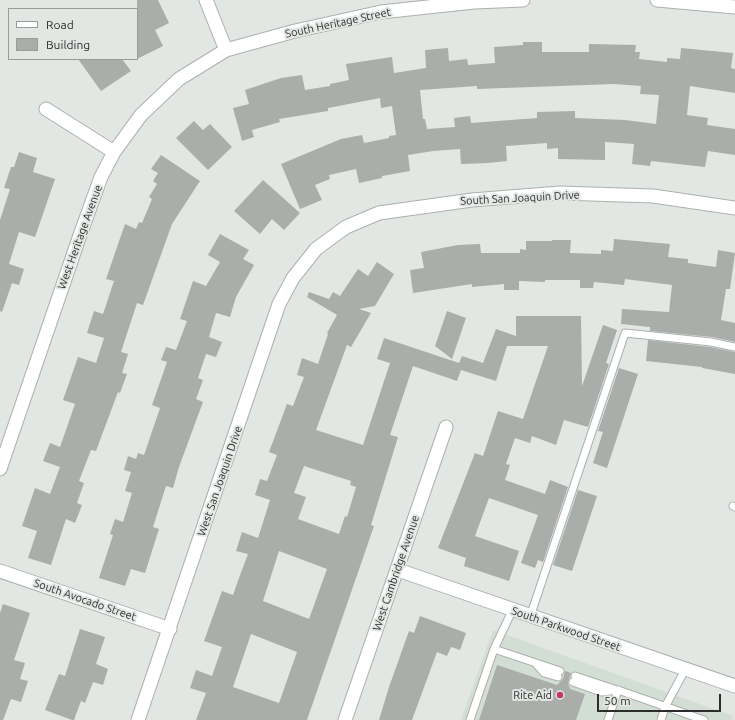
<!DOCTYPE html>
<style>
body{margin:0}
#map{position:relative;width:735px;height:720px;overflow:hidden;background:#e2e7e3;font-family:Ubuntu,sans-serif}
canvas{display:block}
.legend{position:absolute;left:8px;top:8px;width:130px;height:52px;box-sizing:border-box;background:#e2e7e3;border:1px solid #999d9a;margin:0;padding:5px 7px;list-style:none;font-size:12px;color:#2c2e2d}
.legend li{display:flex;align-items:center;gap:8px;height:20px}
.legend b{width:20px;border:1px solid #999d9a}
.scale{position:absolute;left:597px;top:694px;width:124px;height:18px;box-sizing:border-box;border:2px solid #2c2e2d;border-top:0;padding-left:5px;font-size:12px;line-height:14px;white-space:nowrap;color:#2c2e2d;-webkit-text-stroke:3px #e2e7e3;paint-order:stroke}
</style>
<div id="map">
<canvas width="735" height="720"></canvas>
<ul class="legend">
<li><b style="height:5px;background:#fff"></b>Road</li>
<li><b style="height:11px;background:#a9aeaa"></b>Building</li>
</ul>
<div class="scale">50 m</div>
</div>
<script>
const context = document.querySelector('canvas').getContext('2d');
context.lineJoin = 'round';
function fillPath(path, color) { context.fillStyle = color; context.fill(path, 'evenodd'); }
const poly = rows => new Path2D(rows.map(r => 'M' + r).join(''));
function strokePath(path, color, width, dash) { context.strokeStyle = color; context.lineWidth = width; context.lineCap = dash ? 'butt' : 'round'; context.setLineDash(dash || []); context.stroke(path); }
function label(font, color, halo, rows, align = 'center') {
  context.font = font + ' Ubuntu,sans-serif'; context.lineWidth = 4; context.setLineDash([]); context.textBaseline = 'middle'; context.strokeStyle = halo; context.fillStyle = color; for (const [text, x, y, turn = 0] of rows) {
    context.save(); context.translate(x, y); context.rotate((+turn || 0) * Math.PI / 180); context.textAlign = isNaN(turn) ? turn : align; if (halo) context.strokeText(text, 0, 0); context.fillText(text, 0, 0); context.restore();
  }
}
fillPath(poly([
 [493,630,733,716,732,720,461,720]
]), '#d2ddd4');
fillPath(poly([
 [137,0,158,0,169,23,155,30,163,46,137,59],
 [523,42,542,42,542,52,589,52,589,44,636,45,635,52,640,52,639,59,667,62,667,58,680,59,681,48,733,53,731,68,735,69,735,93,690,86,687,115,708,118,707,125,735,129,735,155,708,151,705,167,651,161,650,166,632,164,634,144,605,142,605,160,558,159,558,148,547,149,547,143,506,146,507,161,488,163,461,164,460,149,433,151,408,155,410,171,382,176,382,178,359,183,356,169,329,175,330,179,315,185,322,200,300,209,281,164,341,139,362,135,364,143,389,138,389,136,396,135,392,106,381,108,380,98,328,108,328,111,279,119,280,122,252,130,254,137,242,141,233,108,249,104,245,90,281,78,302,75,305,90,330,86,330,84,349,80,346,64,392,57,394,73,426,68,425,50,448,48,449,61,467,59,468,65,495,63,494,47,523,45],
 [614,84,641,86,640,94,659,95,656,124,625,120,575,118,575,111,537,112,537,118,471,123,470,116,454,118,455,127,427,129,425,119,423,119,420,90,477,86,477,89],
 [78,59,122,59,131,71,101,91],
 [194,121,203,130,210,124,232,147,208,170,176,138],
 [19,152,37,158,33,172,55,179,35,237,19,232,9,264,24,269,19,285,12,283,2,312,0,311,0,220,10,189,4,188,11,167,14,167],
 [161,155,200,181,172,224,143,305,137,303,121,352,128,354,122,373,127,374,120,393,118,392,96,451,91,450,79,481,84,483,77,503,82,505,75,523,66,519,51,565,28,558,37,531,22,526,35,488,50,494,60,467,43,461,50,443,60,447,75,404,63,400,78,357,96,363,104,338,87,333,94,311,103,314,114,281,106,279,125,224,136,229,139,222,142,223,152,199,149,197,157,184,153,181,158,173,151,169],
 [263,180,300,213,284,230,272,219,260,234,234,211],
 [220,234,249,250,243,259,254,265,236,297,230,317,216,313,209,337,222,342,216,357,206,354,198,378,203,380,196,399,203,402,179,467,173,488,166,486,153,527,159,529,145,573,131,569,125,586,99,578,113,535,110,534,115,519,123,522,132,493,125,491,131,472,124,470,128,456,136,459,138,453,144,455,160,408,152,405,167,362,161,360,166,347,176,350,187,321,180,319,193,281,206,286,220,262,208,255],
 [614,239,670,244,668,257,688,259,688,263,716,267,718,250,735,253,730,289,726,289,721,320,735,323,735,342,712,337,650,331,650,327,621,324,622,309,669,312,672,285,625,279,624,285,594,282,593,288,580,288,580,280,545,280,545,282,519,281,519,290,504,290,504,284,472,287,472,284,413,293,410,270,424,268,421,252,458,245,480,244,481,253,520,253,520,249,526,250,526,241,552,241,552,240,571,240,570,253,601,254,601,250,613,251],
 [377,262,394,274,375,306,359,309,371,313,351,347,347,345,316,430,363,445,390,363,377,359,384,338,459,363,462,356,483,363,496,329,516,336,516,316,581,316,582,386,603,325,617,330,606,363,609,364,588,427,564,420,556,445,532,436,530,443,515,438,506,464,510,465,505,480,545,494,550,480,568,487,543,562,538,560,535,568,521,563,538,515,489,498,475,536,519,551,509,581,464,566,466,558,438,548,475,453,483,456,498,411,523,419,548,346,507,346,496,381,461,370,457,381,413,366,390,435,398,437,371,525,374,526,307,720,196,720,206,693,190,688,196,670,212,676,222,647,204,641,222,591,233,595,239,578,248,554,236,551,242,532,258,538,270,500,255,495,260,479,267,481,277,455,269,452,287,404,293,406,304,377,297,375,302,358,318,364,328,334,327,333,337,315,307,297,309,292,329,299,333,292,340,296,358,269,368,276],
 [304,466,351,481,350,485,356,487,347,517,345,516,339,534,298,519,306,497,294,493],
 [279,551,327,569,309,619,263,601],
 [251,634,297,652,279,703,233,687],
 [447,311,466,318,452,359,435,346],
 [648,340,710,347,735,352,735,374,702,368,702,367,646,361],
 [619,368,638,374,607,468,593,463,603,432,598,431],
 [578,490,597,496,572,571,553,565],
 [3,604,30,613,14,660,25,663,20,679,28,681,21,702,11,699,3,720,0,720,0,613],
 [420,616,466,633,460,650,451,647,447,656,437,652,412,720,379,720,389,687,409,631,414,633],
 [80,629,105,637,96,664,108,669,103,685,93,682,85,703,81,701,74,720,72,720,45,710,59,674,65,676],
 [497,665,557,685,563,679,565,671,571,673,568,683,570,689,585,694,576,720,479,720]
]), '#a9aeaa');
const service = poly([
 [733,506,735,507],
 [530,617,625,333,711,342,735,347],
 [494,649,560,671],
 [537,665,544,673,558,677],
 [575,676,614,689],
 [573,682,601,692,618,690],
 [470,720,494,649,512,611],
 [608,720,618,690,704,720],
 [661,720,665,707,685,670]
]);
const minor = poly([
 [206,0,226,50],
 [657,0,735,7],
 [46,109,114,152],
 [0,469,79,238,101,177,114,152,141,115,179,79,226,50,295,31,381,12,474,2,523,0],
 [398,570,735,686],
 [0,571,170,629],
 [138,720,279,304,293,278,316,249,346,227,379,213,472,200,560,193,653,196,735,208],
 [345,720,446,427]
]);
strokePath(service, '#acb1ad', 9);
strokePath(minor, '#acb1ad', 15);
strokePath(service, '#fff', 7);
strokePath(minor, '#fff', 13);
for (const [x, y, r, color] of [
 [560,695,4,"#c3386c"]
]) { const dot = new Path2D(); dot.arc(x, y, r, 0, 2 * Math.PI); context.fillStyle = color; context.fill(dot); strokePath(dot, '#e2e7e3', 1.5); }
label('11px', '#2c2e2d', '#e2e7e3', [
 ["South Heritage Street",338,23,-12],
 ["South San Joaquin Drive",520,198,-3],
 ["West Heritage Avenue",80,237,-70],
 ["West San Joaquin Drive",220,481,-71],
 ["West Cambridge Avenue",396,573,-71],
 ["South Avocado Street",85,600,19],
 ["South Parkwood Street",566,629,19]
]);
label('11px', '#2c2e2d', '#e2e7e3', [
 ["Rite Aid",552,695]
], 'right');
</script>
